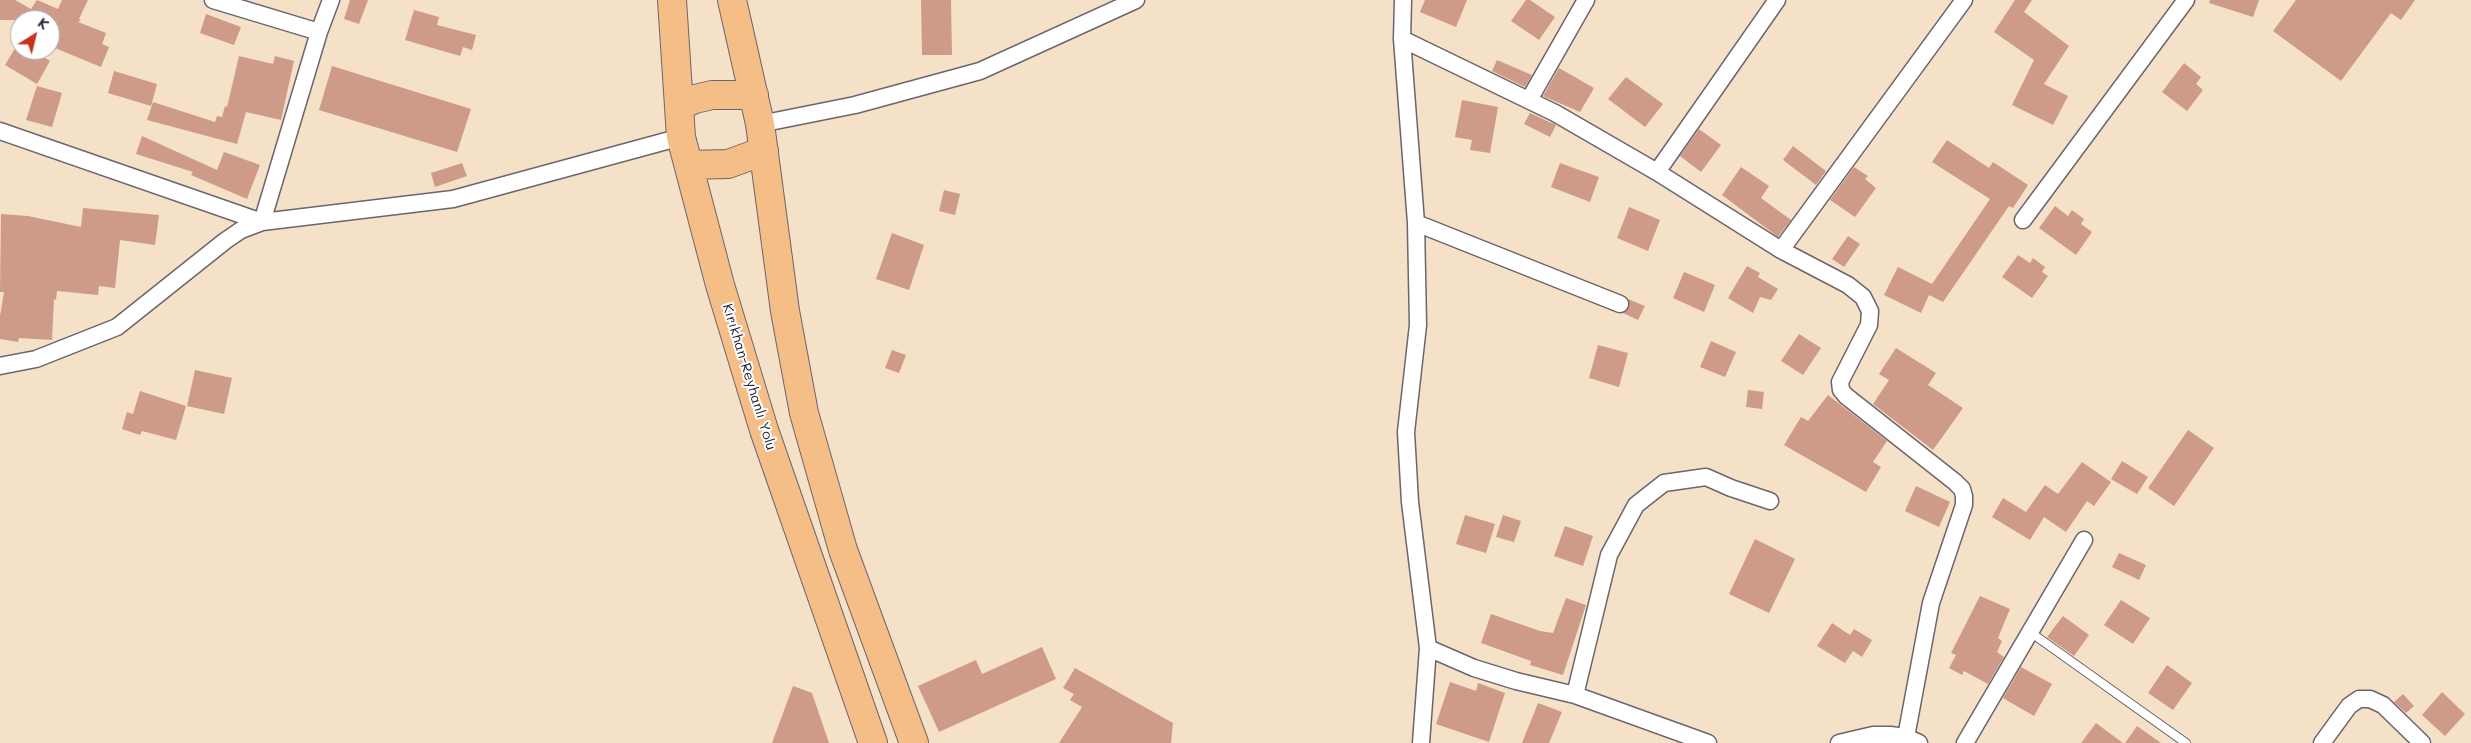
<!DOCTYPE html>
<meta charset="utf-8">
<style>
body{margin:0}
#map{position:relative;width:2471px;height:743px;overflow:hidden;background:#f5e1c8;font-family:Mali,sans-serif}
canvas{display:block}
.north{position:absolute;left:10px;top:10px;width:50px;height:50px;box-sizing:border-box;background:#fff;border:1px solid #a7a7b1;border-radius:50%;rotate:36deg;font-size:14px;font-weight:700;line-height:20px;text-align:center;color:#22223b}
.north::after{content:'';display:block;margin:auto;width:18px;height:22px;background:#c8321e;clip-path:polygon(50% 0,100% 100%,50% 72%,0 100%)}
</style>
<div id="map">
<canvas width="2471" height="743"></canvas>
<div class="north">K</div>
</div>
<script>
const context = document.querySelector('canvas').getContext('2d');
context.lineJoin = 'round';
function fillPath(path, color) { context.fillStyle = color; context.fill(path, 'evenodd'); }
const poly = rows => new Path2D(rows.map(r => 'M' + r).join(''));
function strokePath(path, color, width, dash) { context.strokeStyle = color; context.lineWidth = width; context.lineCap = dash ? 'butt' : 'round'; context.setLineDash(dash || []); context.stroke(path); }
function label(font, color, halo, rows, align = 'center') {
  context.font = font + ' Mali,sans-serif'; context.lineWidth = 4; context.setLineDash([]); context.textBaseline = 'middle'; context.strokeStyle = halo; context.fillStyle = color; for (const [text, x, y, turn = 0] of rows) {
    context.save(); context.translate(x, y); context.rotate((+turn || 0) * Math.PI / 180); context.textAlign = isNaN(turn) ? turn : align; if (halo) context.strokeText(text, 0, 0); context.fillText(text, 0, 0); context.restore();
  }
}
fillPath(poly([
 [0,0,15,0,31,9,37,0,58,9,62,0,88,0,79,19,81,20,78,22,106,33,102,44,109,47,101,67,50,46,50,20,0,20],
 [350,0,368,0,359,24,344,19],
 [921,0,951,0,952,55,922,55],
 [1425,0,1467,0,1456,27,1420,12],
 [1526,0,1530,0,1555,17,1539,40,1511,21],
 [2015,0,2032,0,2024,12,2069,46,2044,84,2068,96,2053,125,2012,105,2034,60,1994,32],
 [2210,0,2259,0,2253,17,2209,3],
 [2296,0,2415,0,2401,20,2391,13,2341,81,2273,31],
 [414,10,439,17,437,25,476,35,472,50,463,47,460,56,405,40],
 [206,14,241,27,234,45,200,33],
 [14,50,32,50,50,61,37,84,5,65],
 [239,56,273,64,275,56,294,61,281,120,246,112,237,144,147,120,153,102,215,122,217,116,222,117,225,106,227,107],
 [1497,60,1532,75,1525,87,1492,71],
 [2184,63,2201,77,2196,84,2203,90,2187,111,2162,92],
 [332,66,471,109,457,152,319,110],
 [1559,68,1594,88,1580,112,1543,96],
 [114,71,157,84,151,106,108,93],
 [1626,77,1663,104,1645,127,1608,99],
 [37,86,62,93,52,127,26,120],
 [1462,100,1498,107,1490,153,1470,150,1472,140,1455,137],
 [1530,113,1556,125,1550,137,1524,124],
 [1699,129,1721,145,1701,172,1680,156],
 [142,136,217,170,224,152,260,165,247,199,191,175,193,172,136,154],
 [1947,140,1989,168,1993,162,2028,185,2013,208,2009,206,1943,302,1929,295,1921,313,1884,295,1898,267,1932,284,1990,199,1932,162],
 [1793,146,1826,171,1816,185,1783,160],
 [462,163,467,176,435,187,431,173],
 [1560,163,1599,177,1590,202,1551,187],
 [1741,167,1769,186,1761,198,1791,220,1778,237,1722,195],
 [1854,167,1868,176,1865,179,1876,188,1855,217,1830,200],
 [944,190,960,194,955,215,939,211],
 [2055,206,2068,216,2072,210,2084,219,2081,224,2092,232,2076,255,2039,228],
 [1629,207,1660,220,1648,251,1617,238],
 [83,208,159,215,155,245,120,240,115,288,99,286,98,295,57,291,56,300,54,299,52,340,19,338,18,342,0,339,0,316,4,292,0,292,1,214,28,216,81,227],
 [892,233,924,245,909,290,876,279],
 [1848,236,1860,244,1844,267,1832,259],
 [2018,255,2030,263,2033,258,2045,267,2042,272,2048,276,2032,298,2002,277],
 [1747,266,1760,273,1758,277,1778,289,1771,300,1760,297,1753,313,1728,298],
 [1684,272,1715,285,1704,312,1673,298],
 [1628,299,1645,306,1638,320,1623,313,1629,307],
 [1799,334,1821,348,1803,375,1781,361],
 [1711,341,1736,352,1725,377,1700,367],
 [1598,345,1628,353,1619,387,1589,378],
 [1896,348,1936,373,1928,385,1963,408,1933,450,1873,404,1889,380,1879,374],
 [892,350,906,355,899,373,885,368],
 [195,370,232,378,224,414,187,406],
 [1748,390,1764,392,1762,409,1746,407],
 [140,391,186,406,176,440,142,431,140,435,122,429,127,412,133,414],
 [1828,395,1887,441,1873,462,1881,467,1866,492,1784,445,1801,417,1808,421],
 [2188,430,2214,448,2174,506,2148,488],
 [2122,461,2148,477,2137,494,2111,479],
 [2082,462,2111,482,2094,506,2087,501,2066,532,2044,517,2030,540,1992,517,2003,498,2026,512,2045,485,2058,494],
 [1916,486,1950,502,1939,527,1905,511],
 [1465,515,1495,524,1486,553,1456,544],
 [1503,515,1521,521,1514,542,1496,537],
 [1565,526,1593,536,1583,566,1554,556],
 [1755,539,1795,559,1769,613,1729,594],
 [2119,553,2146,565,2139,580,2112,567],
 [1980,596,2010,609,1998,638,2002,641,1997,652,2004,657,1988,684,1964,671,1962,675,1949,668,1956,655,1951,653],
 [1566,598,1586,605,1563,675,1530,665,1531,661,1481,643,1491,614,1540,631,1553,633],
 [2121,600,2150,618,2133,644,2104,625],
 [2063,616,2089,635,2074,656,2047,637],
 [1832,623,1850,635,1854,629,1872,640,1862,657,1853,651,1845,663,1817,646],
 [1042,647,1056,679,939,732,918,686,976,660,982,674],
 [2167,665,2192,683,2173,710,2148,693],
 [2021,667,2052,684,2034,716,2003,698],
 [1075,668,1173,723,1171,743,1059,743,1082,707,1070,700,1074,694,1063,688],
 [1450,682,1476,691,1478,683,1505,693,1489,742,1436,724],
 [793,686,812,693,829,743,772,743],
 [2442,692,2465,714,2445,736,2422,715],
 [2403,694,2414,706,2406,713,2394,702],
 [1538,703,1562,712,1549,743,1522,743],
 [2096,723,2123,743,2081,743],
 [2137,726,2161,743,2125,743]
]), '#ce9b88');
const service = poly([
 [2030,632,2186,743]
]);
const minor = poly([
 [213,0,319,32],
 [1403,0,1402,39,1416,223,1418,325,1406,432,1410,502,1428,648,1421,743],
 [1402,39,1555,113,1657,172,1781,250,1848,285,1863,297,1870,311,1869,325,1840,382,1841,390,1846,396,1955,482,1962,489,1964,496,1964,505,1931,603,1906,737],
 [1529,100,1586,0],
 [760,124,855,105,980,71,1136,0],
 [0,131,262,222,319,32,331,0],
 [1657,172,1777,0],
 [2023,220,2186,0],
 [1416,223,1620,304],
 [1781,250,1964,0],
 [0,366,36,359,117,327,225,241,241,230,262,222,453,199,681,137],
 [1428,648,1474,668,1516,681,1575,695,1708,743],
 [1575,695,1609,555,1636,505,1664,483,1706,477,1731,488,1770,501],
 [1839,743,1873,735,1890,735,1906,737,1919,743],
 [1965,743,2084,540],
 [2322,743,2349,706,2359,699,2370,699,2383,705,2422,743]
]);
const trunk = poly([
 [672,0,681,137,720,285,764,430,873,743],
 [732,0,760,124,785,311,804,413,843,550,914,743],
 [679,106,695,99,712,95,754,95],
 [689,165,728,164,764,151]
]);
strokePath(service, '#6c656c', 10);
strokePath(minor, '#6c656c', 19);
strokePath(trunk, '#6c656c', 30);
strokePath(service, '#fff', 8);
strokePath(minor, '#fff', 16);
strokePath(trunk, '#f5be86', 28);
label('14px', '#22223b', '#fff', [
 ["Kırıkhan-Reyhanlı Yolu",749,377,73]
]);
</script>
